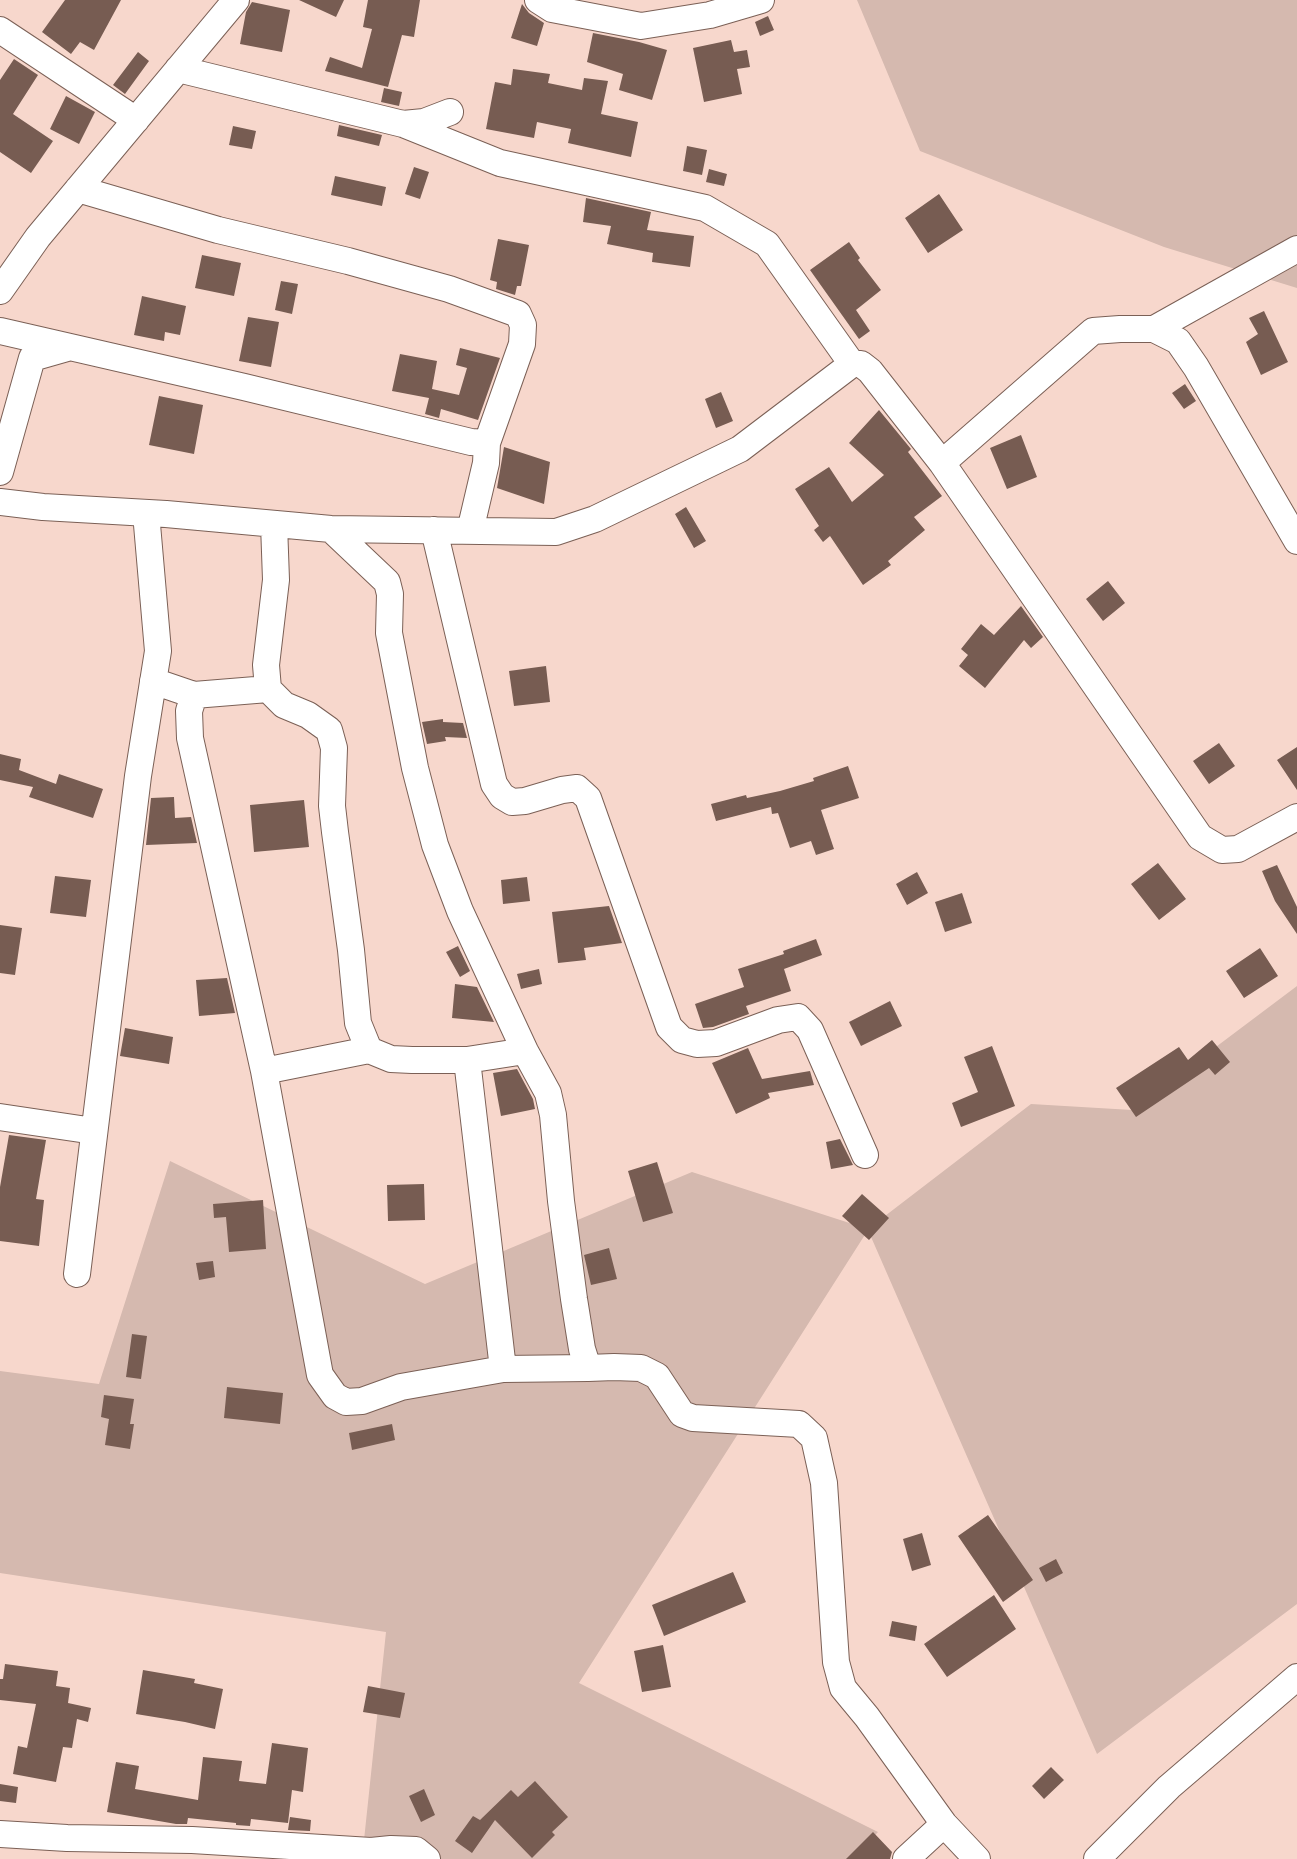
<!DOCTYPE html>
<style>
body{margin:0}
canvas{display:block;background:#f7d7cc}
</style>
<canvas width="1297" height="1859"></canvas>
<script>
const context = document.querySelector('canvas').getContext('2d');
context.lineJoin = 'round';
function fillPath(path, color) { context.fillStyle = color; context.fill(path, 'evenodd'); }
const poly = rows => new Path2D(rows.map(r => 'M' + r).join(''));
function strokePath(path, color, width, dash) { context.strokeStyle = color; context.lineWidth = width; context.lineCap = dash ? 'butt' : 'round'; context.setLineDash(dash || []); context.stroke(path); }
fillPath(poly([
 [857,0,1297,0,1297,288,1164,247,920,151],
 [1297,986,1297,1604,1097,1754,868,1230,579,1683,878,1832,853,1859,362,1859,386,1632,0,1573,0,1371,99,1384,170,1161,425,1284,692,1172,868,1229,1031,1104,1132,1110]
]), '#d5b9af');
fillPath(poly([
 [65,0,121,0,94,50,80,42,71,54,42,32],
 [299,0,344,0,336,17],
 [368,0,420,0,414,37,402,35,388,87,325,71,330,57,362,68,372,29,363,27],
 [252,2,290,10,282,52,240,44,246,12],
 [522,4,529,13,544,23,537,46,511,38],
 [768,16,774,30,760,36,755,22],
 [593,33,639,42,667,50,652,100,619,90,623,74,587,62],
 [731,40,734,52,747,50,750,67,737,69,742,94,704,102,693,48],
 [138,52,149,61,125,94,113,85],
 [14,59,38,75,13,114,53,141,31,173,0,152,0,80],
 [513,69,550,74,548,83,582,90,584,78,608,81,601,114,638,122,631,157,568,143,571,129,537,122,534,138,486,129,495,82,511,85],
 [384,88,402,92,399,106,381,102],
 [66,96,95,112,79,144,50,129],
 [339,125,382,135,379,146,337,136],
 [233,126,256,131,252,149,229,145],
 [687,146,707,150,702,175,683,171],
 [414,167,429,172,420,199,405,194],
 [709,169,727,174,724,186,706,182],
 [335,176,386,187,382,206,331,195],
 [939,194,963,230,928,253,905,218],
 [586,198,651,212,647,230,694,236,690,267,652,262,653,253,607,244,611,226,583,222],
 [498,239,529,245,521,286,517,286,515,295,496,289,497,282,490,280],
 [849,242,860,258,858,260,881,290,856,310,870,331,859,339,810,270],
 [202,255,241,263,234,296,195,288],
 [281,281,298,284,292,314,275,310],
 [142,296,186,306,180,335,165,332,164,341,134,335],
 [1264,311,1288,362,1261,375,1246,342,1258,334,1249,318],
 [248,317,279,322,271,367,239,361],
 [460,348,500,358,478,420,441,409,439,418,425,414,429,398,392,391,400,354,437,361,432,389,459,395,467,368,456,365],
 [1185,384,1196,401,1184,409,1172,393],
 [721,392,733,421,716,428,705,399],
 [159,396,203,405,194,454,149,445],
 [879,410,911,449,908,452,942,496,914,517,925,530,888,561,891,565,863,585,830,536,823,542,814,530,819,526,795,489,829,467,852,502,884,475,849,443],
 [1021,435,1037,477,1007,489,990,448],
 [504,447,550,462,544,504,497,488],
 [686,507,706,541,694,548,675,514],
 [1108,581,1125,603,1103,621,1086,599],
 [1021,606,1043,637,1031,648,1024,640,985,688,959,666,968,655,961,649,981,624,994,635],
 [546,666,550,702,514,706,509,671],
 [443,719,443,722,463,723,467,738,445,737,446,741,427,744,422,722],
 [1219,743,1235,766,1209,784,1193,761],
 [1297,747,1297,790,1277,760],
 [0,754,21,759,19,770,56,784,59,774,103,789,93,818,29,797,33,787,0,780],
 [848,766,859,798,821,810,834,849,816,855,811,841,790,848,778,813,772,814,771,807,716,821,711,804,746,795,747,798,780,791,814,781,813,778],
 [174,797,175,818,191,817,197,843,146,845,151,798],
 [304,800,309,847,254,852,250,805],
 [1158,863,1186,899,1159,920,1131,884],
 [1277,865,1297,907,1297,934,1275,901,1262,871],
 [917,872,928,893,907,905,896,884],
 [55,876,91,880,86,917,50,913],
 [527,877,530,901,503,904,501,880],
 [962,893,972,923,945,932,935,902],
 [609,906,622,943,584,948,586,960,558,963,552,912],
 [0,925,22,928,15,975,0,973],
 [816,939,822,955,784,969,791,991,746,1006,749,1014,713,1027,703,1028,695,1004,744,987,738,969,784,954,783,951],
 [458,946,470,971,460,977,446,952],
 [1260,948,1278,976,1244,998,1226,971],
 [539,969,542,984,521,989,517,974],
 [227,978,235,1013,199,1016,196,980],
 [455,984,477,987,494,1022,452,1018],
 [890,1001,902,1026,861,1046,849,1022],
 [125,1028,173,1037,169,1064,120,1056],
 [1212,1040,1230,1062,1215,1075,1209,1068,1136,1117,1116,1088,1179,1047,1188,1060],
 [992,1046,1015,1106,961,1127,952,1103,978,1092,964,1057],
 [748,1048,762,1079,810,1071,814,1085,768,1093,770,1098,736,1114,712,1063],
 [517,1069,533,1099,535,1109,501,1116,493,1073],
 [9,1135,46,1140,36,1199,44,1200,39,1246,0,1241,0,1187],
 [840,1139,853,1165,831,1169,826,1142],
 [657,1162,673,1213,643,1222,628,1171],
 [424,1184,425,1220,388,1221,387,1185],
 [862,1194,889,1218,869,1240,842,1216],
 [263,1200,266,1249,229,1252,226,1217,214,1218,213,1204],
 [609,1248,617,1279,591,1285,584,1255],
 [213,1261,215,1277,199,1280,196,1263],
 [132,1334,147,1336,141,1379,126,1377],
 [227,1387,283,1393,280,1424,224,1418],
 [104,1395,134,1399,130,1424,134,1424,130,1449,105,1445,109,1419,101,1417],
 [392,1424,395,1440,352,1450,349,1433],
 [988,1515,1033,1580,1003,1602,958,1536],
 [922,1533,931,1565,912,1571,903,1539],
 [1056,1559,1063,1573,1046,1582,1039,1568],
 [733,1572,746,1602,664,1636,652,1605],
 [994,1595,1016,1629,947,1677,924,1644],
 [892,1621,917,1626,915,1641,889,1636],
 [663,1645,671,1687,642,1692,634,1651],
 [5,1664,58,1671,56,1686,70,1688,68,1703,91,1708,88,1722,77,1719,72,1748,63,1747,56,1782,13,1774,18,1746,27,1748,36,1704,0,1700,0,1679,3,1679],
 [143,1670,195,1679,194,1683,223,1689,215,1729,185,1722,136,1714],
 [368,1686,405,1693,400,1718,363,1712],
 [272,1743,308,1748,303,1792,292,1790,288,1823,251,1819,250,1826,236,1825,236,1823,188,1818,187,1824,176,1824,107,1812,116,1762,139,1766,135,1789,198,1800,203,1757,242,1761,239,1781,266,1784],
 [1051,1767,1064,1780,1044,1799,1032,1786],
 [535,1781,568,1817,552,1832,555,1835,532,1858,495,1820,472,1853,455,1841,473,1816,480,1820,511,1790,518,1797],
 [0,1784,18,1787,16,1803,0,1801],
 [424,1789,435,1815,421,1822,409,1796],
 [290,1817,311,1820,310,1831,288,1830],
 [873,1832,892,1852,890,1859,846,1859]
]), '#775c52');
const minor = poly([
 [538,0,552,9,641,26,710,15,761,0],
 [0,30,136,120],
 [178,69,403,124,424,122,450,112],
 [403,124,500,163,705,208,767,244,852,364],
 [78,189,218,230,348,261,449,289,518,314,523,325,522,344,487,443,486,463,470,531],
 [0,291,38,237,236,0],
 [1154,329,1297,249],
 [0,331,244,387,471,442,487,443],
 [942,463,1093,331,1120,329,1154,329,1178,341,1196,367,1297,541],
 [0,472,32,358,67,348],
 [0,502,43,507,166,514,331,529,556,532,595,519,740,449,852,364,861,364,870,371,942,463,1200,837,1222,850,1238,849,1297,817],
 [274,524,276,580,266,665,268,689,284,705,308,715,329,730,334,748,332,806,335,832,351,950,358,1023,369,1050,391,1059,412,1060,467,1060,525,1051],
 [331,529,387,582,390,594,389,633,415,768,435,845,460,911,525,1051,548,1093,553,1115,561,1201,574,1299,582,1349,588,1368,614,1367,641,1368,657,1376,682,1414,693,1418,799,1424,814,1438,824,1483,836,1662,843,1688,867,1717,944,1824,977,1859],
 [434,530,494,784,502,796,512,802,525,801,562,790,577,788,588,798,669,1027,682,1040,697,1044,716,1043,778,1020,798,1017,810,1030,865,1155],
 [153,681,194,695,268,689],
 [194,695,189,711,190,738,264,1071,320,1375,335,1396,346,1402,362,1401,401,1387,503,1369,588,1368],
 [467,1060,503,1369],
 [264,1071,369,1050],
 [0,1117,94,1131],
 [77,1274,138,776,158,651,146,513],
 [0,1834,67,1838,192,1840,371,1851,391,1849,416,1850,427,1859],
 [906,1859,944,1824],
 [1097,1859,1169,1787,1297,1677]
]);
strokePath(minor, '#7b6056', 28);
strokePath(minor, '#fff', 26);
</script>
